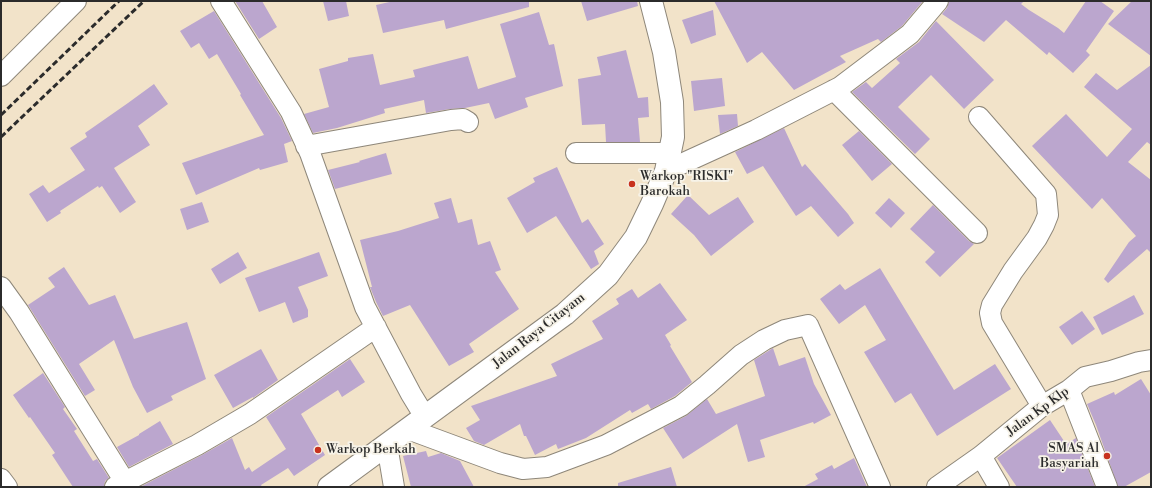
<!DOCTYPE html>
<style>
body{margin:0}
#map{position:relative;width:1152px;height:488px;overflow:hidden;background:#f2e3c9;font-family:"Libre Bodoni",serif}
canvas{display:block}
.frame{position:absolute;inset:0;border:2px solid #2b2b2b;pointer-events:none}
</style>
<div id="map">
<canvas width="1152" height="488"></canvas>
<div class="frame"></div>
</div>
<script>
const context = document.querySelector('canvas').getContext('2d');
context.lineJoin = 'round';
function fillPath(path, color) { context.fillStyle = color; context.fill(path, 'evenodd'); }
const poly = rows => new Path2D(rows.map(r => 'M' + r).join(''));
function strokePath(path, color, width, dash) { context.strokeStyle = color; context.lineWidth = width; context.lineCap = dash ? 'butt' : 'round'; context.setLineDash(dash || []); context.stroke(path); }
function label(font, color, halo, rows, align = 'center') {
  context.font = font + ' "Libre Bodoni",serif'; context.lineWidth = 3.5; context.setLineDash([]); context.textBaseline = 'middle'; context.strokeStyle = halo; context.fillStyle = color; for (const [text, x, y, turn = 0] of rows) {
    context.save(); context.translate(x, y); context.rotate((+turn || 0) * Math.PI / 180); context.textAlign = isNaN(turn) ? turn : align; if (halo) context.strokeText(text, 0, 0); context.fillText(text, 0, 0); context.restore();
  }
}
fillPath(poly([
 [235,1,262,1,277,27,259,39],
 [323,1,346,1,349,16,328,21],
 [394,1,529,1,529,7,446,29,444,20,383,33,376,5],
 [581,1,637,1,638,6,587,21],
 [714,1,923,1,902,26,881,42,878,39,840,56,846,62,794,90,762,52,747,63],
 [949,1,1024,1,1021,4,1029,10,1058,28,1064,33,1086,1,1100,1,1114,11,1086,51,1090,55,1073,73,1049,52,1047,55,1006,20,984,42,942,14,947,8],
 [1132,1,1151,1,1151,56,1108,24],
 [713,10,716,35,691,44,682,20],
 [214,11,281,118,292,141,284,144,288,162,260,170,259,168,196,195,182,163,264,135,240,95,241,94,217,54,209,59,199,43,191,48,180,31],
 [539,12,549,45,554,44,563,86,525,98,528,107,495,119,489,103,465,108,450,109,426,113,424,100,384,109,385,113,337,128,313,133,304,114,329,107,319,69,348,61,348,58,373,54,380,85,415,77,413,70,468,56,478,89,516,77,500,24],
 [936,21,994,80,964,109,931,75,898,107,930,139,915,154,852,92,866,82,872,88,900,63,896,59,919,42],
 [626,50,638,98,648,97,649,117,638,118,640,142,606,142,605,124,582,125,578,79,601,75,597,57],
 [1151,65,1151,145,1147,142,1128,162,1151,180,1151,253,1147,249,1108,283,1104,279,1129,242,1136,236,1102,198,1092,209,1032,146,1066,114,1107,157,1132,129,1084,87,1096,73,1117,90],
 [722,78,725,106,694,111,691,81],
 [154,84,168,104,138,126,150,145,114,168,136,202,120,213,102,186,99,188,98,186,60,211,61,213,47,222,29,194,43,185,49,193,85,170,70,148,87,137,85,133,128,103],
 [737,114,738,126,720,134,718,115],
 [784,128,802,167,805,164,848,214,854,223,838,237,811,206,796,216,763,166,747,174,735,152],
 [859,131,892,164,872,181,842,145],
 [386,153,392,174,335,189,328,170,360,162,359,161],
 [557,167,582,223,588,219,604,244,594,251,599,264,591,269,556,216,527,233,507,198,535,182,533,178],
 [688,195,709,215,738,197,754,222,711,256,694,235,671,214],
 [451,198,458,223,472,219,478,245,490,241,501,270,495,272,519,309,469,344,474,352,449,366,410,305,383,316,376,302,370,287,372,287,360,240,398,231,439,218,434,203],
 [889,198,905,213,891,228,875,213],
 [202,202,209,222,187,230,180,209],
 [933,205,969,241,974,244,940,277,925,262,935,252,910,229],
 [238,252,247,268,220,284,211,269],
 [319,252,328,276,298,287,308,310,308,317,293,323,285,302,259,312,245,278],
 [64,267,89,305,115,295,134,339,187,322,206,379,171,396,173,400,147,413,133,387,114,340,79,364,95,390,85,396,28,305,55,287,48,278],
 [880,268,954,390,995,364,1011,389,937,436,911,393,895,403,864,352,886,340,865,305,839,324,820,299,840,284,845,290],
 [660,283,687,320,665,335,671,345,670,346,692,382,675,396,651,409,648,404,632,413,630,410,586,438,558,449,556,444,535,455,526,436,524,436,520,424,484,445,474,441,466,428,480,420,471,406,557,376,551,364,603,339,592,321,619,304,616,299,632,289,638,298],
 [1134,295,1144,314,1102,335,1093,317],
 [1082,311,1095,329,1072,345,1059,327],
 [773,348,779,366,805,357,814,384,831,415,814,424,813,422,760,440,765,457,748,462,737,424,683,459,663,428,686,416,707,399,716,414,765,396,754,360],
 [261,349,278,380,253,398,253,397,233,408,214,375],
 [350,359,365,382,342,397,338,390,301,414,325,455,294,476,288,468,261,485,262,487,140,487,202,455,232,438,245,470,249,467,252,472,286,449,266,417],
 [43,373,65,407,63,409,77,429,74,431,93,461,97,459,109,478,105,481,104,487,73,487,52,455,55,453,30,417,29,418,13,395],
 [1141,379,1151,395,1151,472,1124,487,1118,487,1096,425,1087,404,1114,392,1115,395],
 [1050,420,1066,444,1076,438,1095,487,1017,487,997,458],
 [160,421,173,444,129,467,117,447,139,435,139,434],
 [426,451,428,457,441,453,460,461,474,487,411,487,403,456],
 [854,458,867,487,803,487,818,479,815,474,832,465,834,469],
 [671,467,677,487,618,487,618,483]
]), '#bba6ce');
const street = poly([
 [221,1,291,112,310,153,365,307,411,394,425,417],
 [1,76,76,1],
 [834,90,977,233],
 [979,117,1046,194,1048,215,1044,225,1037,238,1013,271,992,305,990,313,992,323,1042,406],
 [306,146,451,120,463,119,468,122],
 [576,153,669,153],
 [666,171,756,130,840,87,910,34,938,1],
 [1,287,19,312,125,482],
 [1069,390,1107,487],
 [408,429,500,463,523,469,547,467,606,445,681,406,707,385,741,355,764,340,785,330,808,325,880,487],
 [387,445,394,487],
 [981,456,999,487],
 [1,479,7,487],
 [115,487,197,445,250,414,376,327],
 [937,487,981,456,1042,406,1069,390,1085,377,1111,371,1139,362,1151,360]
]);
const primary = poly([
 [329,487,565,314,608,275,636,237,652,204,666,171,673,137,672,102,664,52,651,1]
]);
strokePath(street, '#8e877a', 22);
strokePath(primary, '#8e877a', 24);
strokePath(street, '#fff', 20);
strokePath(primary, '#fff', 22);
strokePath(poly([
 [1,115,119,1],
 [1,137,144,1]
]), '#2b2b2b', 3, [6, 3]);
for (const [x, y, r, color] of [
 [632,184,4,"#c8321e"],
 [318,450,4,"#c8321e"],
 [1107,456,4,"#c8321e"]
]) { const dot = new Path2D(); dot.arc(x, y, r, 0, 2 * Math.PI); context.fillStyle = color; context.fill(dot); strokePath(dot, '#f7f3e8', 1.5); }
label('13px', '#2b2b2b', '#f7f3e8', [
 ["Warkop \"RISKI\"",640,177],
 ["Barokah",640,192],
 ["SMAS Al",1099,449,"right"],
 ["Basyariah",1099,464,"right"],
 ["Warkop Berkah",326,450]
], 'left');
label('13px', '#2b2b2b', '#f7f3e8', [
 ["Jalan Raya Citayam",539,331,-38],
 ["Jalan Kp Klp",1038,412,-36]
]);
</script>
